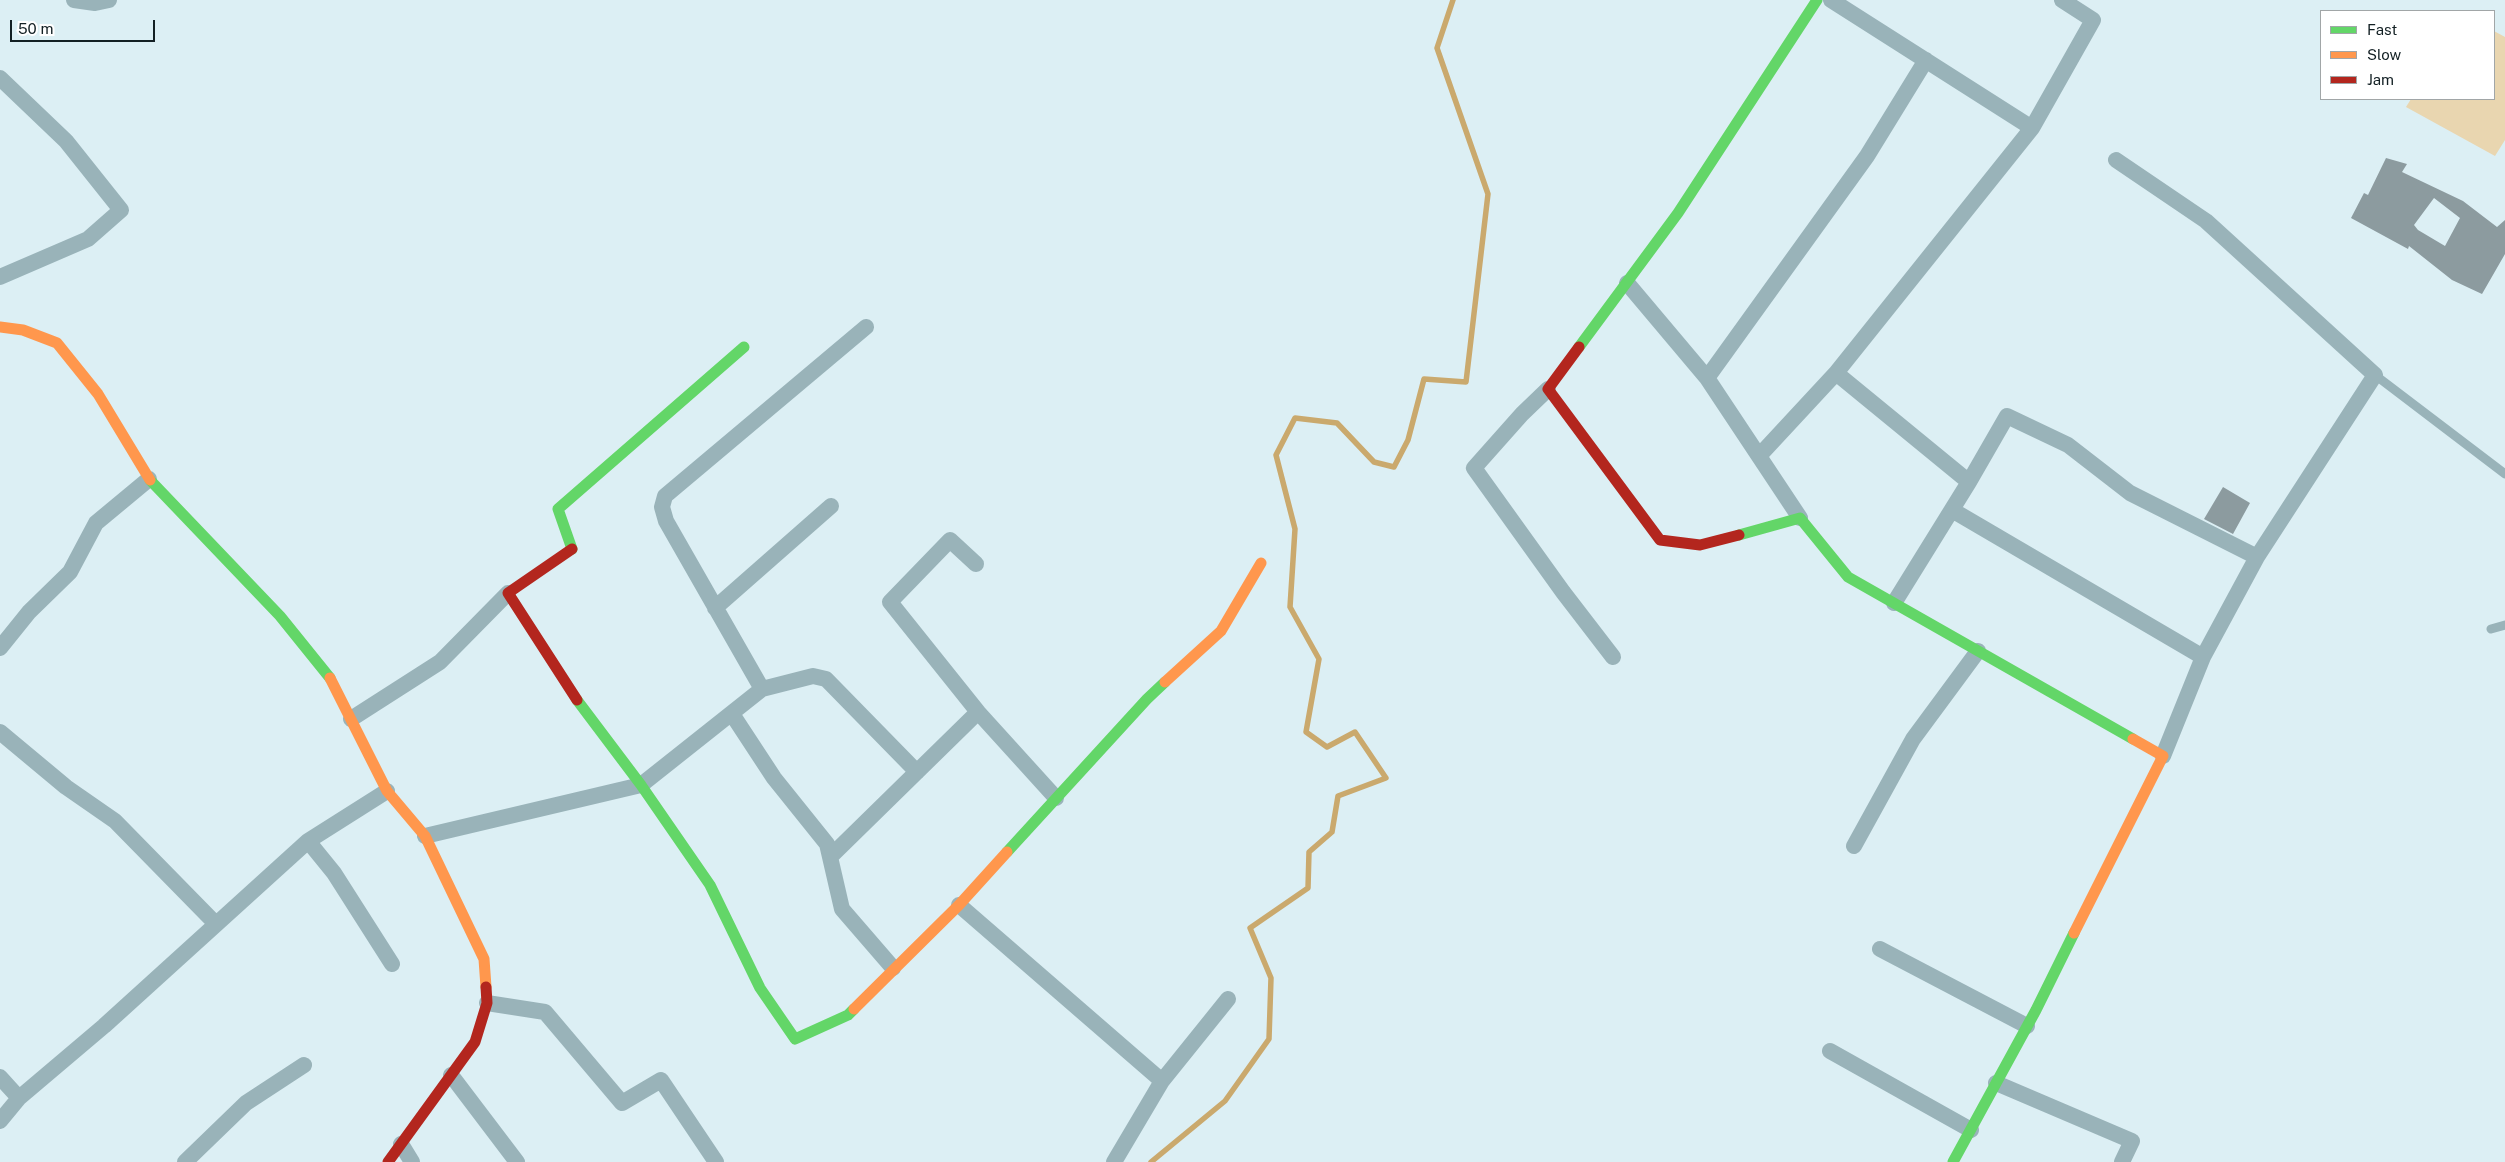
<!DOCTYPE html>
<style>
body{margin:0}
#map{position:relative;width:2505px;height:1162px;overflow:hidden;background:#dceff4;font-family:"Public Sans",sans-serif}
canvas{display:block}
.legend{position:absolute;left:2320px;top:10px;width:175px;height:90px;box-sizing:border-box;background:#fff;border:1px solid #a1a6a7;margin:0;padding:6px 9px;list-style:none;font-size:15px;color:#132024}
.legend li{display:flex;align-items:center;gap:10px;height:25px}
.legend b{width:25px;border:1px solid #a1a6a7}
.scale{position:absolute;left:10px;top:20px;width:145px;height:22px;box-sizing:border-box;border:2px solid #132024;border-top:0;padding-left:6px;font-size:15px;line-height:18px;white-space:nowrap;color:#132024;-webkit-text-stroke:4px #fff;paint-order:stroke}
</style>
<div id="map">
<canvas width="2505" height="1162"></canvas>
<ul class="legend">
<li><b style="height:6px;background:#63d668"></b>Fast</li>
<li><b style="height:6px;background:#ff974d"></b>Slow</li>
<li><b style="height:6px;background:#b3261e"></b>Jam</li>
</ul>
<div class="scale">50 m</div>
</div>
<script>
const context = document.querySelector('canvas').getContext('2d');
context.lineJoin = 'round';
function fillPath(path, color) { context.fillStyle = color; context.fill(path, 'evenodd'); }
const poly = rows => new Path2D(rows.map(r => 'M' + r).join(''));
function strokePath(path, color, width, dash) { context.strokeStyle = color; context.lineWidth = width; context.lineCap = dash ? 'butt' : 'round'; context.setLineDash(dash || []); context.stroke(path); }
fillPath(poly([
 [2494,31,2505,37,2505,140,2495,156,2406,107,2411,99,2494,99]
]), '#e9d6b0');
strokePath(poly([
 [1151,1162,1225,1101,1269,1039,1271,978,1250,928,1308,888,1309,852,1332,832,1338,796,1386,778,1355,732,1327,747,1306,732,1319,659,1290,607,1295,529,1276,455,1295,418,1337,423,1374,462,1394,467,1408,440,1424,379,1466,382,1488,194,1437,48,1453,0]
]), '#caa96d', 5.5);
fillPath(poly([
 [2386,158,2407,164,2402,172,2463,201,2497,227,2505,220,2505,254,2482,294,2452,280,2409,246,2408,249,2351,218,2364,193,2368,195],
 [2434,198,2460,218,2445,246,2418,230,2414,225],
 [2223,487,2250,503,2233,534,2204,519]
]), '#8c9b9f');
strokePath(poly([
 [2375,375,2505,474],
 [2491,629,2505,625]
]), '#99b3b9', 9);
strokePath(poly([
 [74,0,95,3,109,0],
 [1831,0,2032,128,2093,20,2062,0],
 [0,78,66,141,121,210,88,239,0,277],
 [2116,160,2206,221,2375,375,2257,557],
 [1627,283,1707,378,1800,518],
 [1836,373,2032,128],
 [1707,378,1867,156,1926,60],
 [1548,389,1522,414,1474,468,1563,592,1613,657],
 [1759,456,1836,373,1969,482,1894,603],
 [1969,482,2007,416,2068,445,2130,493,2257,557,2203,657,2163,756],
 [1952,510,2203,657],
 [715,608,831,506],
 [0,648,29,612,70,572,96,523,149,479],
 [762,689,813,676,826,679,917,772],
 [978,712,1056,798],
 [732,714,774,778,827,844,842,909,893,968],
 [351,719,440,662,508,593],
 [0,732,66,787,115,821,216,924],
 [425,836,641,785,762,689,666,521,662,507,665,496,866,327],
 [308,841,334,873,392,964],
 [1854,846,1913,739,1978,651],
 [830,857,978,712,890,602,950,540,976,564],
 [959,905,1162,1081],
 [1880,949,2027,1026],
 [487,1003,545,1012,622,1103,661,1080,716,1162],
 [1830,1051,1971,1130],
 [451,1075,517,1162],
 [0,1077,19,1098,0,1121],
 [1996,1083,2132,1141,2122,1162],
 [19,1098,104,1026,308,841,387,791],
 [401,1144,412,1162],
 [185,1162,246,1103,304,1065],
 [1114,1162,1162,1081,1228,999]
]), '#99b3b9', 16);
strokePath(poly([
 [1579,347,1678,213,1817,0],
 [150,480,280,616,330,678],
 [1739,535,1800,518,1848,577,2133,739],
 [572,549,558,509,744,347],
 [577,700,641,785,710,885,760,988,795,1039,848,1015,854,1009],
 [1007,852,1147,699,1165,682],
 [1953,1162,2036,1010,2074,933]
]), '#63d668', 11);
strokePath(poly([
 [0,327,23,330,57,343,98,394,150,480],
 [330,678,387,791,425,836,484,959,486,987],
 [1165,682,1221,631,1261,563],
 [2074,933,2163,756,2133,739],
 [854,1009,959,905,1007,852]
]), '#ff974d', 11);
strokePath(poly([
 [1579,347,1548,389,1660,540,1700,545,1739,535],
 [572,549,508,593,577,700],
 [388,1162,475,1042,487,1003,486,987]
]), '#b3261e', 11);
</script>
